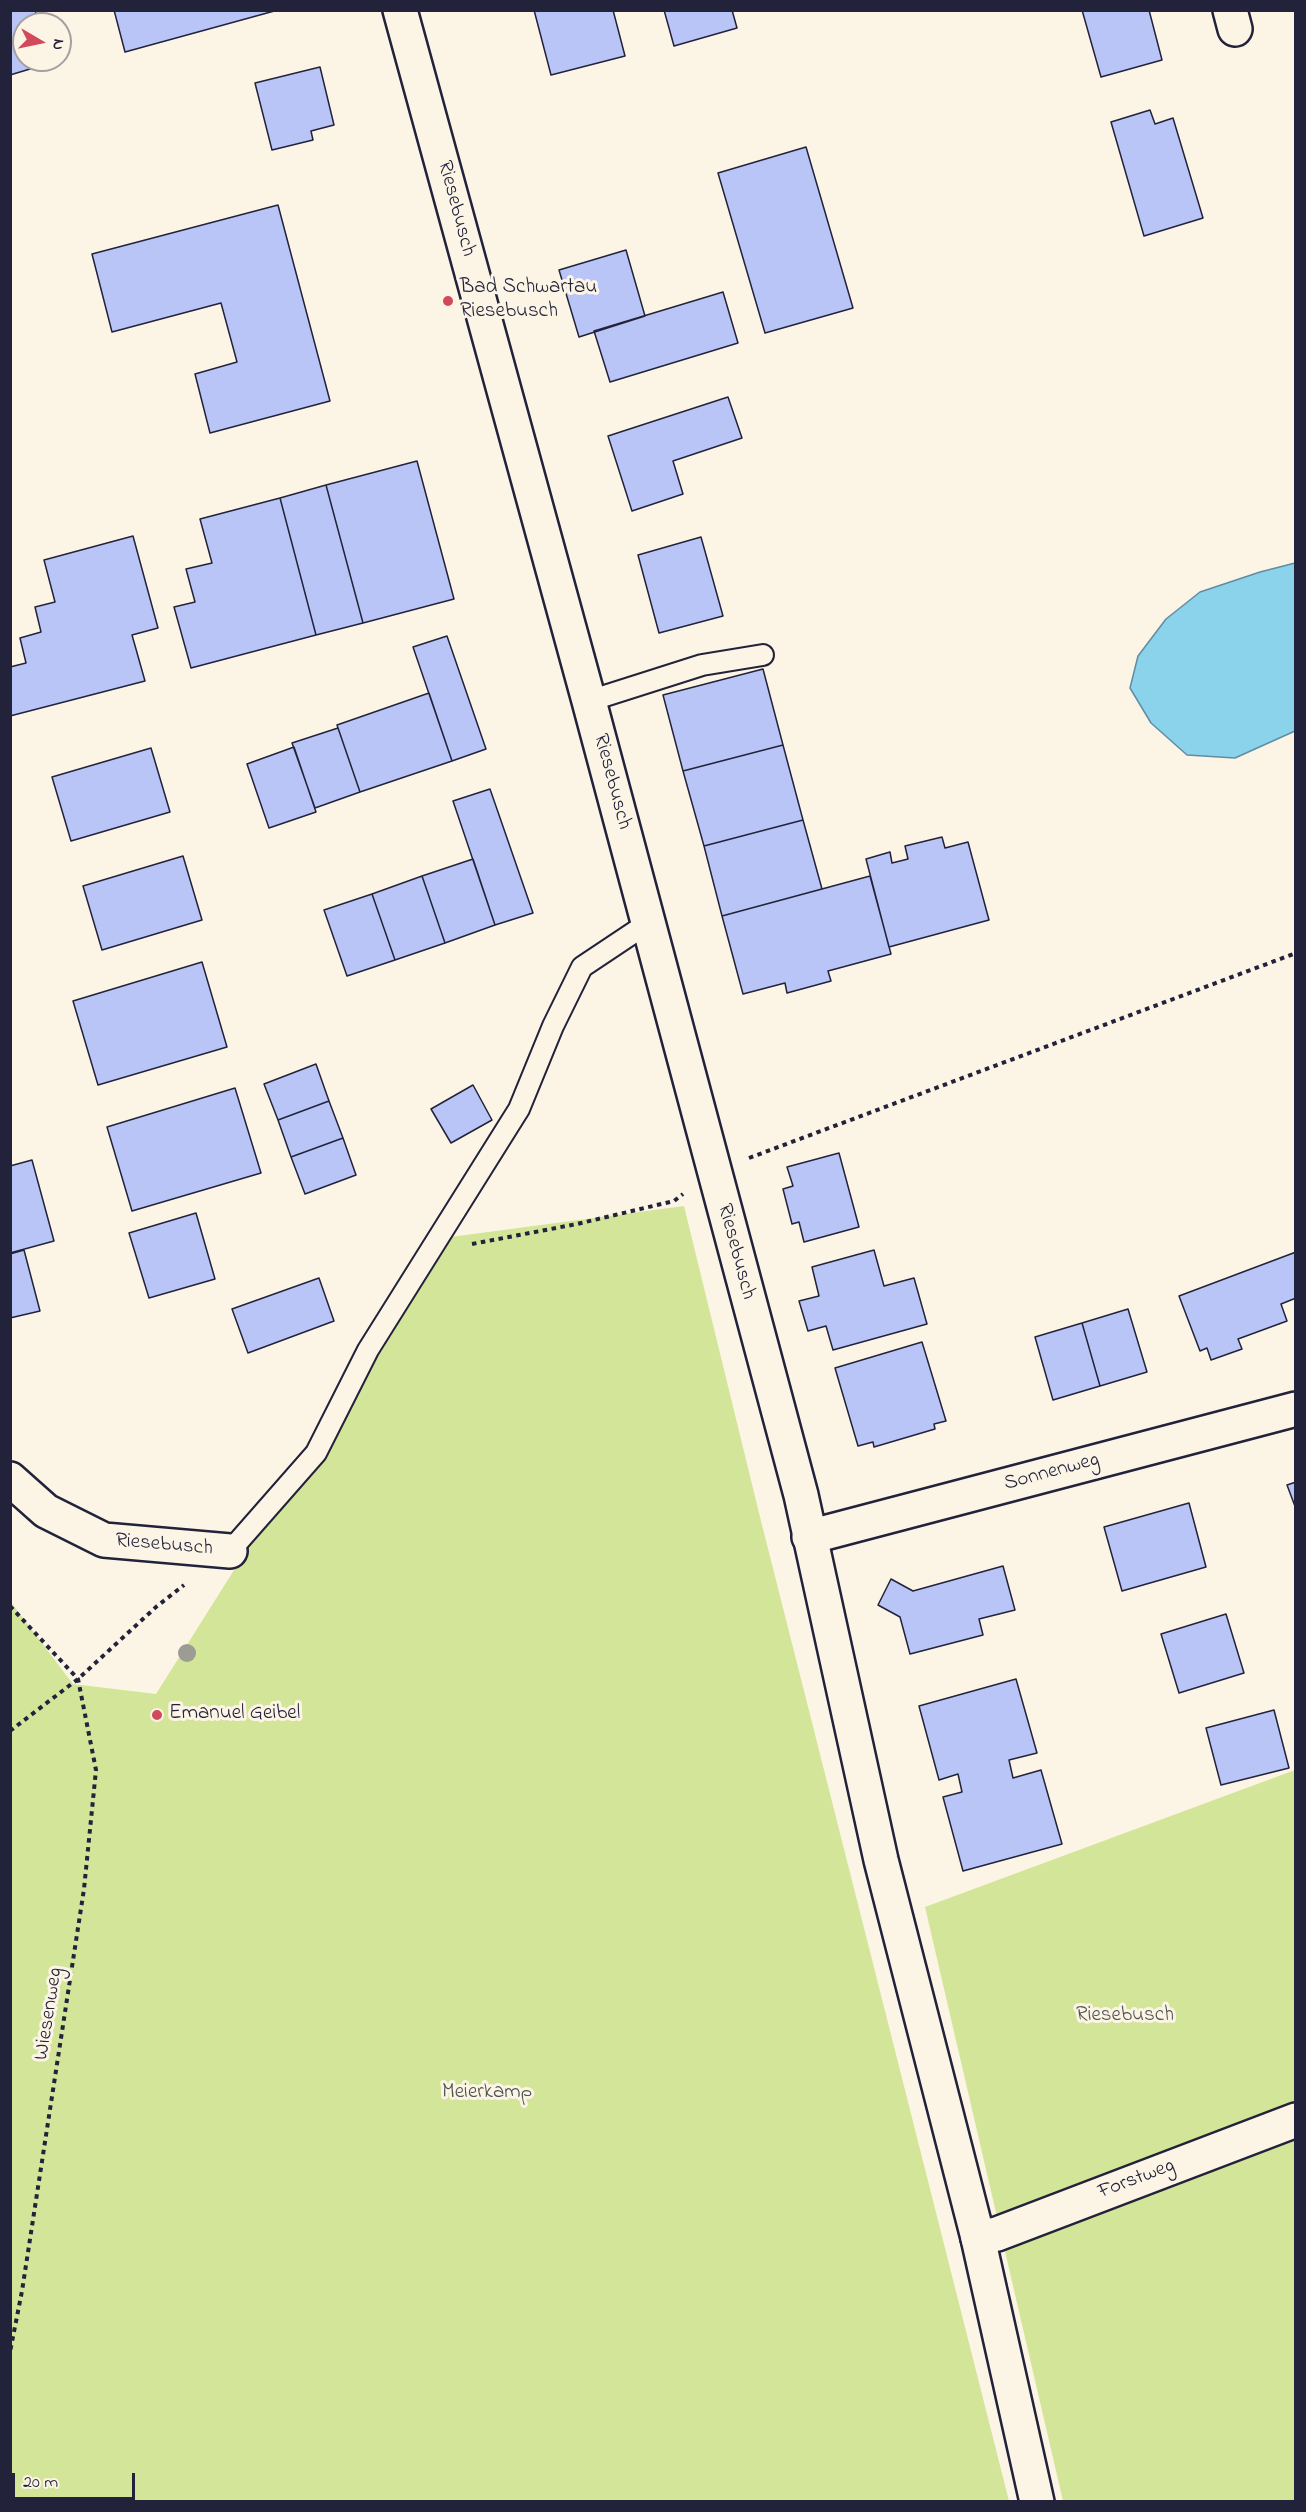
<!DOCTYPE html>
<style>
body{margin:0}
#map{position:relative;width:1306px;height:2512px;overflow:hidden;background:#fcf5e5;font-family:"Indie Flower",sans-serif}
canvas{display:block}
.frame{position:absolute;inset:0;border:12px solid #22223b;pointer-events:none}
.north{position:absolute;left:12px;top:12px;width:60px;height:60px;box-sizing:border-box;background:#fcf5e5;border:2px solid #a5a1a1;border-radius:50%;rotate:99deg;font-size:16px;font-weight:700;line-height:24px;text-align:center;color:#22223b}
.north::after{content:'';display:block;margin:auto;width:21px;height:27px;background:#d1495b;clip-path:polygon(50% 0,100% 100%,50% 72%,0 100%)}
.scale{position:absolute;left:12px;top:2473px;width:123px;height:27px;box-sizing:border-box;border:3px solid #22223b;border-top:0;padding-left:8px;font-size:18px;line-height:21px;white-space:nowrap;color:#22223b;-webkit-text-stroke:4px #fcf5e5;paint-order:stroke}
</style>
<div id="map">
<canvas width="1306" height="2512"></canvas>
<div class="frame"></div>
<div class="north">N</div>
<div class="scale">20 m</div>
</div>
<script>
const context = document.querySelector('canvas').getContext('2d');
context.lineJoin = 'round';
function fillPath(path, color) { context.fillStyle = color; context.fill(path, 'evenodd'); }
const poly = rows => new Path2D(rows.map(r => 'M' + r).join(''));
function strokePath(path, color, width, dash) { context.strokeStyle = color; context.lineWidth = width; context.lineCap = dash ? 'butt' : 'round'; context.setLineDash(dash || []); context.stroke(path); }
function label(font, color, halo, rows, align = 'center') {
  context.font = font + ' "Indie Flower",sans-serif'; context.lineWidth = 6; context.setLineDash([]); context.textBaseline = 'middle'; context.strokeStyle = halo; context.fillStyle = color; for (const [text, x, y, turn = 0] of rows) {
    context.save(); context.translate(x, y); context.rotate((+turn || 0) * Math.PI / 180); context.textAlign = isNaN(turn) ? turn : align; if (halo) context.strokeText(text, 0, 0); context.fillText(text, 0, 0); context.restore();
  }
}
fillPath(poly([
 [684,1206,760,1517,1009,2501,11,2501,10,1601,73,1684,156,1694,443,1238],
 [1295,1770,1295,2501,1063,2501,925,1907]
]), '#d3e599');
const water = poly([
 [1295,563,1295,731,1235,758,1187,755,1151,723,1130,688,1138,656,1166,619,1200,592,1260,572,1295,563]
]);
fillPath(water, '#8ad3ea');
strokePath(water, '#608ca4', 1.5);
const building = poly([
 [10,10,35,10,39,24,24,24,24,60,49,60,50,63,10,75,10,10],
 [114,10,278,10,125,52,114,10],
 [534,10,613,10,625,56,551,75,534,10],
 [664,10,732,10,737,28,674,46,664,10],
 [1082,10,1149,10,1162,60,1101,77,1082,10],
 [320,67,334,125,311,131,313,140,272,150,255,83,320,67],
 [1150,110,1155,124,1173,118,1203,218,1144,236,1111,122,1150,110],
 [806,147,853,308,765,333,718,173,806,147],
 [278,205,330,401,210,433,195,374,237,362,221,303,112,332,92,254,278,205],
 [626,250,645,316,579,337,559,270,626,250],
 [723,292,738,343,610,382,594,331,723,292],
 [728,397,742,438,673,461,683,494,632,511,608,436,728,397],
 [417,461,454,599,363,623,326,485,417,461],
 [326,485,363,623,316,635,280,498,326,485],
 [280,498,316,635,191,668,174,607,195,602,186,569,212,563,200,519,280,498],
 [133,536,158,628,132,635,145,681,10,716,10,667,26,663,20,638,41,632,35,607,55,602,44,560,133,536],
 [701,537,723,616,659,633,638,555,701,537],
 [447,636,486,749,452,761,413,647,447,636],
 [763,669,783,745,683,771,663,695,763,669],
 [429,693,452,761,360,792,337,725,429,693],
 [338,728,360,792,315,808,292,743,338,728],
 [783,745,803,820,704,846,683,771,783,745],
 [294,747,316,812,269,828,247,764,294,747],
 [151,748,170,812,71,841,52,777,151,748],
 [490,789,533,913,495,925,453,801,490,789],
 [803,820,822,889,722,916,704,846,803,820],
 [942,837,945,848,968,842,989,920,889,947,866,859,890,852,892,863,908,859,905,846,942,837],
 [183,856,202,920,102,950,83,886,183,856],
 [473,859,495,925,445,943,422,876,473,859],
 [422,876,445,943,395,960,372,894,422,876],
 [870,876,891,954,828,971,831,981,787,993,785,983,743,994,722,916,870,876],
 [372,894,395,960,347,976,324,910,372,894],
 [202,962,227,1047,98,1085,73,1001,202,962],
 [316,1064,329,1101,278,1120,264,1084,316,1064],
 [473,1085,492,1120,451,1143,431,1109,473,1085],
 [235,1088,261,1173,132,1211,107,1127,235,1088],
 [329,1101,343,1138,291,1157,278,1120,329,1101],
 [343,1138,356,1175,305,1194,291,1157,343,1138],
 [839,1153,859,1227,804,1242,799,1222,792,1224,783,1189,793,1186,787,1167,839,1153],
 [32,1160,54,1241,10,1253,10,1166,32,1160],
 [196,1213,215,1279,149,1298,129,1233,196,1213],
 [24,1250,40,1311,10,1318,10,1254,24,1250],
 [874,1250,884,1286,914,1278,927,1324,833,1350,826,1326,808,1331,799,1301,819,1296,812,1267,874,1250],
 [1296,1252,1296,1298,1281,1304,1287,1321,1238,1339,1242,1349,1211,1360,1207,1348,1200,1351,1179,1296,1296,1252],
 [319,1278,334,1321,248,1353,232,1309,319,1278],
 [1128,1309,1147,1372,1100,1386,1082,1323,1128,1309],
 [1082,1323,1100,1386,1053,1400,1035,1337,1082,1323],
 [922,1342,946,1421,934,1424,935,1429,874,1447,873,1442,858,1446,835,1368,922,1342],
 [1296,1482,1296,1509,1287,1485,1296,1482],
 [1189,1503,1206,1567,1122,1591,1104,1527,1189,1503],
 [1003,1566,1015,1610,979,1619,983,1635,910,1654,900,1617,878,1605,891,1579,913,1591,1003,1566],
 [1226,1614,1244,1673,1179,1693,1161,1634,1226,1614],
 [1016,1679,1037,1753,1009,1760,1013,1778,1041,1770,1062,1844,963,1871,943,1797,962,1792,958,1774,939,1780,919,1706,1016,1679],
 [1274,1710,1289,1768,1221,1785,1206,1728,1274,1710]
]);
fillPath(building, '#b8c5f6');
strokePath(building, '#22223b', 1.5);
const lane = poly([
 [589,701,702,665,763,655],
 [230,1551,316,1453,368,1350,519,1109,553,1026,582,967,648,923]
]);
const street = poly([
 [1230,10,1235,29],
 [10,1479,46,1511,104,1540,230,1551],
 [809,1537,1296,1409],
 [978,2238,997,2234,1296,2120]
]);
const secondary = poly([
 [400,10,589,701,801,1495,881,1860,978,2238,1037,2502]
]);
strokePath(lane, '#22223b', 24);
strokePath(street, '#22223b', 38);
strokePath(secondary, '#22223b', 38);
strokePath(poly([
 [749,1158,1296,953],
 [472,1244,577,1224,674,1201,683,1194],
 [10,1606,78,1679,96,1770,84,1889,22,2291,10,2352],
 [10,1731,78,1679,156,1607,184,1585]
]), '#22223b', 4, [4.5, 4.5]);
strokePath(lane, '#fcf5e5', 20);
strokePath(street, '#fcf5e5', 33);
strokePath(secondary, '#fcf5e5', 33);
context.fillStyle = '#9c9c94';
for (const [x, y] of [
 [187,1653]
]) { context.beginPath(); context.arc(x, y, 9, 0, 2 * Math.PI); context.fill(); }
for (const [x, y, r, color] of [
 [448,301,6,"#d1495b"],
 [157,1715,6,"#d1495b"]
]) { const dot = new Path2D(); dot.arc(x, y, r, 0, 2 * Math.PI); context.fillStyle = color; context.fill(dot); strokePath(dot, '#fcf5e5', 2); }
label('21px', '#22223b', '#fcf5e5', [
 ["Riesebusch",455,209,75],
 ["Riesebusch",611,782,75],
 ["Riesebusch",735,1252,75],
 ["Sonnenweg",1052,1473,-15],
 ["Riesebusch",164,1546,5],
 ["Wiesenweg",50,2014,-81],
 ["Forstweg",1137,2180,-21]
]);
label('21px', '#22223b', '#fcf5e5', [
 ["Bad Schwartau",460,289],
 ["Riesebusch",460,313],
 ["Emanuel Geibel",169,1715]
], 'left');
label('21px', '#4e5352', '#fcf5e5', [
 ["Riesebusch",1125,2017],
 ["Meierkamp",487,2094]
]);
</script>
